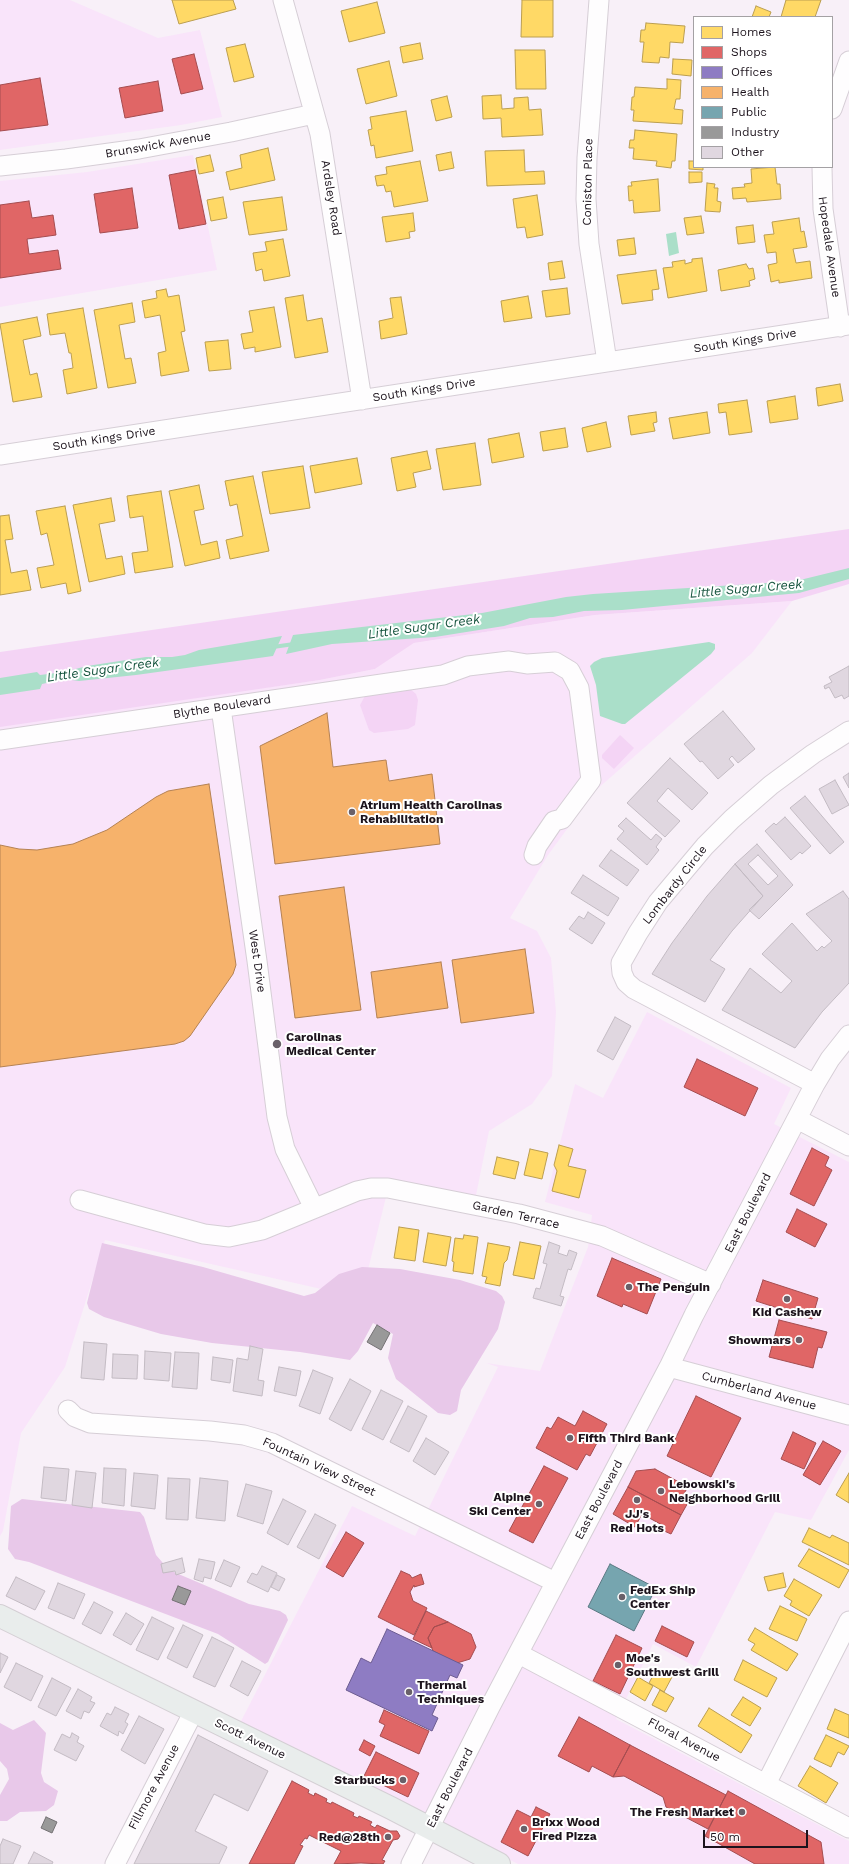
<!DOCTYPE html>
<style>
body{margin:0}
#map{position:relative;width:849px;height:1864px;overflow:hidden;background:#f8f0f8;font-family:"Work Sans",sans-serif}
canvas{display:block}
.legend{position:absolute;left:693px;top:16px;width:140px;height:152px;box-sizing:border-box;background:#fff;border:1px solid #a4a1a4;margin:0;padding:5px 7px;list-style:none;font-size:12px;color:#1c131c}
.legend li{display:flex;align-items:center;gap:8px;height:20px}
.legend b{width:20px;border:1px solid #a4a1a4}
.scale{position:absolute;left:703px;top:1830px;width:105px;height:18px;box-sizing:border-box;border:2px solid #1c131c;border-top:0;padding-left:5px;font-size:12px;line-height:14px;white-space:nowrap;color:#1c131c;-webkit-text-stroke:3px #fff;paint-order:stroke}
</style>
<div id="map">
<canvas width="849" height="1864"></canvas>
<ul class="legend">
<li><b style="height:11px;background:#ffd966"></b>Homes</li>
<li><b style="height:11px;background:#e06666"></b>Shops</li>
<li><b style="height:11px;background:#8e7cc3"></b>Offices</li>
<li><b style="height:11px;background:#f6b26b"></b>Health</li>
<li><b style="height:11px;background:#76a5af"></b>Public</li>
<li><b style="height:11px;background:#999"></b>Industry</li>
<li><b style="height:11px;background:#e0d7e0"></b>Other</li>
</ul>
<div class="scale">50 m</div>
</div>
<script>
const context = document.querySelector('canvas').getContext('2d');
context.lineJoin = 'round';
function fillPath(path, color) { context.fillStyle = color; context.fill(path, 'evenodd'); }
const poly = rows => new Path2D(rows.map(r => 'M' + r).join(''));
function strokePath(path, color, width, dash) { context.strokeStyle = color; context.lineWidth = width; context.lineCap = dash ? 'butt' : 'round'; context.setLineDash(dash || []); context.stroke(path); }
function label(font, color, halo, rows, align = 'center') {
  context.font = font + ' "Work Sans",sans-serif'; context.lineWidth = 4; context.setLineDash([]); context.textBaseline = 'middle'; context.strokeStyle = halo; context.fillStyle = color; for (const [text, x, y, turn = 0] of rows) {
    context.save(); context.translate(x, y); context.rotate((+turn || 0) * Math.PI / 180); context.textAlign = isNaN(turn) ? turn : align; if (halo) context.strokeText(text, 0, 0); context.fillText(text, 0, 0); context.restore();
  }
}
fillPath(poly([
 [0,0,70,0,158,38,200,30,222,117,181,125,0,150],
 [193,155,217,270,0,307,0,181,87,172],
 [792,601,752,653,595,791,548,855,510,918,537,931,551,958,556,1012,552,1076,532,1104,489,1131,474,1205,388,1189,361,1298,105,1240,65,1367,21,1433,3,1531,0,1536,0,724,320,680,375,669,414,643,595,615],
 [647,1012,791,1088,774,1124,849,1162,849,1450,811,1520,775,1512,696,1667,653,1644,616,1719,849,1841,849,1864,518,1864,239,1725,352,1506,415,1536,498,1367,486,1363,540,1371,588,1247,592,1215,545,1202,575,1084,603,1098]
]), '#f9e4fa');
fillPath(poly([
 [849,529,849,584,792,601,595,615,414,643,375,669,320,680,0,727,0,652],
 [410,689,416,694,418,700,415,725,408,729,374,733,369,730,360,705,365,696],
 [620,735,634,748,614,769,602,758,602,755]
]), '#f4d4f5');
fillPath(poly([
 [102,1243,203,1267,304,1296,315,1293,339,1274,362,1267,400,1269,460,1280,496,1291,502,1296,505,1302,498,1329,461,1390,457,1411,450,1415,438,1413,396,1379,388,1358,393,1334,373,1323,358,1351,350,1360,300,1352,212,1343,161,1334,104,1317,89,1309,87,1303],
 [22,1499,140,1512,144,1517,156,1555,169,1570,249,1604,280,1611,286,1615,288,1620,268,1662,265,1664,218,1634,29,1562,15,1559,8,1549,11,1506],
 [34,1720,46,1733,41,1773,44,1782,58,1791,54,1805,46,1811,20,1812,7,1821,0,1821,0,1795,9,1779,7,1769,0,1761,0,1723,13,1730]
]), '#e8c8e9');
fillPath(poly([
 [676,232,679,253,669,256,666,234],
 [849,568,849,579,799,593,622,610,584,611,553,617,530,618,504,626,435,637,332,644,286,654,293,635,482,613,566,597,593,594,783,582,804,579],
 [282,636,273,656,136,675,79,681,65,679,42,684,40,689,0,695,0,678,37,672,40,675,64,672,87,666,146,657,172,657,185,655,199,650],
 [709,642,715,644,715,649,711,654,625,724,622,724,600,716,596,685,590,666,594,662,602,658]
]), '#aadfc9');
const homes = poly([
 [172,0,233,0,236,9,179,24,172,0],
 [522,0,553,0,553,37,521,37,522,0],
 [786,0,821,0,815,17,781,17,786,0],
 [377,2,385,33,349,42,341,11,377,2],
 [756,6,771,12,769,17,752,17,756,6],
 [646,23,685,26,683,43,670,42,669,58,660,57,659,63,642,62,644,42,640,42,641,30,645,30,646,23],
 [420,43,423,59,403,63,400,47,420,43],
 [245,44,254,77,234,82,226,48,245,44],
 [515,50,545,50,546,89,516,89,515,50],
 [673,59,692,60,691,76,672,74,673,59],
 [389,61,397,96,366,104,357,69,389,61],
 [667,79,681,80,680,99,676,99,674,109,683,110,682,124,633,121,634,110,631,110,632,97,634,97,635,87,667,89,667,79],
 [501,95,502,109,514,108,514,98,528,97,529,110,541,109,543,135,502,137,501,118,483,119,482,96,501,95],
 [447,96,452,117,436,121,431,100,447,96],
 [406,111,413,151,376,158,374,145,371,146,368,130,372,129,370,117,406,111],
 [635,130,677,134,675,161,672,161,671,168,656,166,657,161,633,159,634,148,629,148,630,140,634,140,635,130],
 [268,148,275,180,230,190,226,172,242,168,240,155,268,148],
 [524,150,525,172,544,171,545,184,487,186,485,151,524,150],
 [451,152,454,168,439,171,436,155,451,152],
 [210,155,214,171,199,174,196,158,210,155],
 [420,161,428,201,394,207,391,191,386,192,384,185,377,186,375,176,387,174,386,167,420,161],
 [689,161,694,161,694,167,703,167,703,170,689,169,689,161],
 [775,167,777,184,780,184,781,199,747,202,746,198,733,199,732,188,745,187,744,184,752,183,751,169,775,167],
 [689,172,702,172,702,182,689,183,689,172],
 [658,179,660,211,634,213,633,200,629,201,628,186,632,186,631,182,658,179],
 [707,183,715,184,714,188,718,188,717,201,721,202,720,212,705,211,707,183],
 [537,195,543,235,527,238,525,227,517,228,513,199,537,195],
 [223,197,227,218,211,221,207,200,223,197],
 [282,197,287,230,249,235,243,202,282,197],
 [413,213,415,231,409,232,410,238,386,242,382,217,413,213],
 [701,216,704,233,687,235,684,218,701,216],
 [799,218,801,232,804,231,807,247,793,249,796,263,810,261,812,278,779,283,779,280,771,282,768,265,777,263,776,252,767,253,764,235,774,234,772,222,799,218],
 [753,225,755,242,738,244,736,227,753,225],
 [634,238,636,254,619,256,617,240,634,238],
 [283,239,290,276,264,281,262,269,256,271,253,253,267,251,265,242,283,239],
 [702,258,707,291,668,298,663,268,673,267,672,262,685,260,685,264,692,262,692,259,702,258],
 [562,261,565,278,550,280,548,263,562,261],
 [746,264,749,269,753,268,755,279,749,281,750,286,721,291,718,270,746,264],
 [656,270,659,289,652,290,653,300,622,304,617,275,656,270],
 [567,288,570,314,546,317,542,291,567,288],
 [166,289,168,297,179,295,185,331,181,332,189,371,161,376,158,353,166,351,160,315,145,318,142,301,157,298,156,291,166,289],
 [303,295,307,321,322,318,328,352,295,358,285,298,303,295],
 [528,296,532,318,504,322,501,301,528,296],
 [401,297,407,334,381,339,379,321,393,318,390,298,401,297],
 [132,303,135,322,119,325,125,359,131,358,136,383,108,388,94,310,132,303],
 [274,307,281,347,255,352,255,347,244,349,241,334,253,332,249,311,274,307],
 [83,308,97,388,67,394,63,370,73,368,71,353,69,353,65,333,50,335,47,314,83,308],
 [37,317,41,336,23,340,30,375,37,373,42,397,13,402,0,324,37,317],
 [228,340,231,369,209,371,205,342,228,340],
 [840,384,843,401,818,406,816,388,840,384],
 [795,396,798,419,770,423,767,401,795,396],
 [747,400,752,432,729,435,726,412,719,413,718,404,747,400],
 [656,412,657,422,653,423,655,431,631,435,628,416,656,412],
 [707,412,710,433,673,439,669,418,707,412],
 [606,422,611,447,587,452,582,428,606,422],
 [565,428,568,447,543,451,540,432,565,428],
 [519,433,524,457,492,463,488,439,519,433],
 [475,443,481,485,443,490,436,449,475,443],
 [427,451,431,469,413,473,416,487,397,491,391,458,427,451],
 [357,458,362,484,315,493,310,466,357,458],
 [303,466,310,508,270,514,262,472,303,466],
 [253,476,269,551,230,559,226,540,243,536,237,504,230,506,225,481,253,476],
 [199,485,204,509,194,511,201,545,217,541,220,558,185,566,169,491,199,485],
 [161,491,173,567,135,573,132,553,148,551,143,516,130,518,127,496,161,491],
 [111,498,115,521,99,524,106,559,122,556,125,574,89,582,73,505,111,498],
 [65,506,81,591,68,594,66,583,41,588,37,568,54,565,47,533,41,535,36,511,65,506],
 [9,515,13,539,5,540,11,573,27,570,31,590,0,595,0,516,9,515],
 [559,1145,573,1149,568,1166,586,1170,579,1198,552,1191,557,1171,554,1165,559,1145],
 [530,1149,548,1153,542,1179,524,1175,530,1149],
 [497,1157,519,1162,515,1179,493,1174,497,1157],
 [399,1227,419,1230,415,1261,394,1258,399,1227],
 [428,1233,451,1237,446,1266,423,1262,428,1233],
 [464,1235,478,1237,473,1274,453,1271,454,1262,452,1261,455,1238,463,1239,464,1235],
 [520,1242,541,1246,534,1279,513,1275,520,1242],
 [488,1243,510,1247,507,1260,504,1263,500,1286,485,1283,487,1277,482,1276,488,1243],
 [849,1473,849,1503,836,1495,849,1473],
 [809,1528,830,1538,832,1535,849,1543,849,1565,802,1542,809,1528],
 [809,1549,849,1570,839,1588,798,1566,809,1549],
 [783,1573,786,1587,768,1591,764,1577,783,1573],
 [794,1579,822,1595,809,1616,790,1605,792,1601,784,1596,794,1579],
 [780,1606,807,1619,797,1641,769,1629,780,1606],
 [755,1628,798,1654,787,1671,751,1650,755,1644,748,1640,755,1628],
 [743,1660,777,1678,767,1697,734,1680,743,1660],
 [657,1668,672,1677,664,1692,649,1683,657,1668],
 [638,1677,653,1686,645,1701,630,1692,638,1677],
 [660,1690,674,1698,666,1712,652,1705,660,1690],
 [743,1697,761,1708,750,1726,731,1715,743,1697],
 [709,1708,752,1735,741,1753,698,1726,709,1708],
 [835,1709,849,1715,849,1738,827,1729,835,1709],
 [826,1735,849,1746,844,1755,838,1752,831,1767,814,1759,826,1735],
 [810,1766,838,1783,826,1803,798,1786,810,1766]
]);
fillPath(homes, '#ffd966');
strokePath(homes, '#bb9e50', 1);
const shops = poly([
 [194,54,203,89,181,94,172,59,194,54],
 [40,78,48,125,0,131,0,85,40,78],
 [158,81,163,111,125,118,119,88,158,81],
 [195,170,206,224,179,229,169,175,195,170],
 [132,188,138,228,100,233,94,194,132,188],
 [29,201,32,218,53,215,56,235,27,239,29,254,58,250,61,269,0,278,0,205,29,201],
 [697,1059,758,1088,745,1116,684,1087,697,1059],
 [812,1148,829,1157,825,1166,832,1170,814,1206,790,1194,812,1148],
 [797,1209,827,1224,815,1247,786,1232,797,1209],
 [612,1258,661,1279,647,1314,623,1304,622,1307,597,1296,612,1258],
 [763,1280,818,1298,812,1319,756,1301,763,1280],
 [779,1320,827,1332,822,1348,818,1347,813,1368,769,1357,779,1320],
 [696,1396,741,1418,711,1477,667,1456,696,1396],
 [583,1411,607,1424,590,1456,586,1454,577,1470,536,1448,547,1427,551,1429,558,1417,575,1426,583,1411],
 [793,1432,816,1443,804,1469,781,1459,793,1432],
 [823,1441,841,1451,820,1485,803,1475,823,1441],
 [544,1466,568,1478,533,1543,509,1531,544,1466],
 [655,1469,688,1487,683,1495,690,1499,681,1515,628,1487,636,1471,655,1469],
 [628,1487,681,1515,671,1534,662,1530,664,1526,642,1514,635,1527,613,1514,628,1487],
 [346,1532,364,1543,343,1577,326,1567,346,1532],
 [401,1571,410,1575,412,1578,421,1574,424,1584,414,1587,414,1585,410,1592,413,1601,427,1608,414,1635,378,1617,401,1571],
 [426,1611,448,1622,434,1627,428,1638,432,1648,413,1639,426,1611],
 [448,1622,471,1634,476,1647,470,1659,457,1663,433,1651,428,1638,434,1627,448,1622],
 [662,1626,694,1642,687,1657,655,1641,662,1626],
 [616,1635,642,1648,620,1694,593,1681,616,1635],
 [384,1710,429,1731,419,1754,380,1736,385,1725,379,1722,384,1710],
 [579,1717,630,1745,613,1777,592,1766,589,1772,558,1756,579,1717],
 [364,1740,375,1746,370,1756,359,1750,364,1740],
 [630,1745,726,1795,708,1829,666,1807,663,1797,624,1776,613,1777,630,1745],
 [376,1752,419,1773,408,1797,364,1776,376,1752],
 [292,1781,309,1790,308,1793,314,1796,315,1793,327,1799,326,1802,331,1804,332,1802,354,1813,353,1816,358,1818,359,1816,372,1822,370,1825,375,1828,377,1825,390,1831,397,1831,400,1836,398,1839,393,1840,382,1860,385,1861,383,1864,361,1863,334,1864,341,1851,309,1835,307,1839,305,1838,300,1845,303,1846,294,1864,249,1864,292,1781],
 [728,1791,821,1842,824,1864,755,1864,705,1836,728,1791],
 [536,1807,550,1814,528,1856,501,1842,517,1810,531,1817,536,1807]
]);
fillPath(shops, '#e06666');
strokePath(shops, '#a54d50', 1);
const offices = poly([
 [387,1629,463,1665,457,1678,450,1675,432,1715,438,1718,432,1731,346,1690,361,1658,371,1663,387,1629]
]);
fillPath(offices, '#8e7cc3');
strokePath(offices, '#6c5c91', 1);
const health = poly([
 [327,713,333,767,386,760,389,781,432,774,440,844,275,864,260,746,327,713],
 [209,784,236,965,233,974,190,1036,184,1041,175,1044,0,1067,0,845,19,849,37,850,73,844,107,830,156,797,168,791,209,784],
 [344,887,361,1010,295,1018,279,896,344,887],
 [525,949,534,1013,461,1023,452,960,525,949],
 [441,962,448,1008,377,1018,371,972,441,962]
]);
fillPath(health, '#f6b26b');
strokePath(health, '#b58253', 1);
const public = poly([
 [610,1564,656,1588,634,1631,588,1607,610,1564]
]);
fillPath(public, '#76a5af');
strokePath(public, '#5b7983', 1);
const industry = poly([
 [377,1325,390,1333,381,1350,367,1342,377,1325],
 [178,1586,191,1591,185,1605,172,1600,178,1586],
 [46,1817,57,1822,52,1833,41,1828,46,1817]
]);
fillPath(industry, '#999');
strokePath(industry, '#747174', 1);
strokePath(poly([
 [273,647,294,644]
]), '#aadfc9', 4);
const building = poly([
 [849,666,849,696,844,699,842,695,835,698,829,687,825,689,824,686,832,682,829,677,849,666],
 [723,711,755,749,738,763,732,756,729,759,734,765,718,779,702,761,700,762,684,744,723,711],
 [670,758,708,793,692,810,668,788,657,801,680,821,665,837,627,803,670,758],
 [849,773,849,788,843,777,849,773],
 [835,780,849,805,832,814,819,789,835,780],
 [805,796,844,842,830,854,790,808,805,796],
 [785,817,811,846,802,854,800,852,791,860,765,831,774,823,776,825,785,817],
 [626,818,651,840,656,834,662,839,656,847,659,850,647,865,617,839,624,831,618,826,626,818],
 [757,844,793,885,759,919,749,910,763,896,735,864,757,844],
 [758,855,778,876,768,885,748,864,758,855],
 [611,850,639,870,627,886,599,866,611,850],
 [735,864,763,896,732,931,710,960,725,969,705,1002,652,974,672,943,707,896,735,864],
 [583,875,619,898,608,916,571,893,583,875],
 [843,891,849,899,849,983,822,1012,795,1048,722,1010,750,968,781,993,792,981,762,954,792,923,817,951,822,946,824,948,832,941,806,914,843,891],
 [588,912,605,923,592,944,569,929,579,916,584,919,588,912],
 [615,1017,631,1026,613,1060,597,1051,615,1017],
 [549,1242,560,1246,558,1253,567,1256,569,1250,577,1253,571,1270,568,1269,560,1296,564,1297,561,1306,533,1298,536,1288,540,1289,547,1264,543,1263,549,1242],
 [84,1342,107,1344,104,1380,81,1378,84,1342],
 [250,1346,263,1349,258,1380,264,1381,262,1396,233,1391,237,1358,248,1360,250,1346],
 [145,1351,171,1353,169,1381,144,1379,145,1351],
 [175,1352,199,1353,197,1389,172,1387,175,1352],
 [113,1354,138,1355,137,1379,112,1378,113,1354],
 [213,1357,233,1360,230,1383,211,1380,213,1357],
 [279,1367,301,1371,296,1396,274,1391,279,1367],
 [313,1370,333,1378,320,1414,299,1406,313,1370],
 [350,1379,371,1391,351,1431,329,1419,350,1379],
 [381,1390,403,1401,383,1440,362,1429,381,1390],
 [408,1406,427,1416,409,1452,390,1442,408,1406],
 [426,1438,449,1452,435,1475,413,1461,426,1438],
 [44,1467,69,1469,66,1501,41,1498,44,1467],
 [104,1468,126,1469,124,1506,102,1503,104,1468],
 [76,1471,96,1473,92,1508,72,1505,76,1471],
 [134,1473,158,1475,155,1509,131,1506,134,1473],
 [168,1478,190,1479,188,1520,166,1519,168,1478],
 [200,1478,228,1481,225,1521,196,1518,200,1478],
 [246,1484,272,1491,263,1524,237,1516,246,1484],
 [283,1499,306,1511,288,1545,267,1533,283,1499],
 [315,1514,336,1525,319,1559,297,1547,315,1514],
 [182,1558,185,1572,176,1575,175,1571,163,1573,161,1564,182,1558],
 [199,1559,215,1562,211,1579,204,1577,203,1582,194,1579,199,1559],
 [224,1560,240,1567,231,1587,215,1580,224,1560],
 [262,1566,277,1573,268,1592,247,1582,252,1573,257,1575,262,1566],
 [277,1575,285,1579,279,1591,271,1587,277,1575],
 [16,1577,45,1591,35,1610,6,1596,16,1577],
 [58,1583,85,1594,74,1619,48,1608,58,1583],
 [94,1602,113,1612,101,1634,82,1624,94,1602],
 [126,1613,144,1624,131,1645,113,1635,126,1613],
 [152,1617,174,1628,158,1660,136,1650,152,1617],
 [183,1625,203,1635,187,1668,167,1658,183,1625],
 [212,1637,234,1648,215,1687,193,1677,212,1637],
 [0,1653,8,1657,0,1673,0,1653],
 [242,1661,261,1671,248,1696,230,1686,242,1661],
 [16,1663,43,1676,31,1701,4,1687,16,1663],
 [52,1678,71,1688,56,1716,38,1707,52,1678],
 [78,1689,92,1697,90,1701,95,1703,89,1713,84,1711,81,1719,66,1711,78,1689],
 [115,1707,129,1714,125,1722,128,1724,123,1734,119,1731,118,1736,100,1726,107,1713,111,1715,115,1707],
 [139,1716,164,1729,145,1764,121,1750,139,1716],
 [72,1733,79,1737,77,1742,84,1746,76,1761,54,1750,62,1734,70,1738,72,1733],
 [198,1735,268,1771,248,1811,214,1794,195,1831,227,1847,219,1864,134,1864,198,1735],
 [3,1839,21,1846,13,1864,0,1864,0,1846,3,1839],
 [34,1852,53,1862,52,1864,28,1864,34,1852]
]);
fillPath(building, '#e0d7e0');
strokePath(building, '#c3bbc3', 1);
const minor = poly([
 [283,0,320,134,362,400],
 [599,0,587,158,586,199,589,244,607,362],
 [832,109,849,61],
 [0,166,66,159,139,149,231,132,314,114],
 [822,167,823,209,840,327],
 [0,455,849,325],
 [221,708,257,961,277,1117,285,1149,314,1208],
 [0,740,443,675,468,666,509,661,527,664,555,662,570,671,579,688,591,780,562,819,554,821,537,846,534,855],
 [815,1084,634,989,626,982,622,973,621,963,638,933,658,902,705,846,732,819,771,785,813,754,849,731],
 [797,1119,849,1146],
 [80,1200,204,1234,229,1237,262,1230,357,1191,371,1188,388,1188,519,1214,602,1236,711,1284],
 [669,1367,849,1415],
 [68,1410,75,1417,90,1423,210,1431,244,1435,272,1443,555,1582],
 [519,1654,849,1828],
 [766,1784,849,1621],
 [115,1864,194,1711],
 [411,1864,490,1707,669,1367,694,1315,815,1084,830,1059,849,1035]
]);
const major = poly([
 [0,1616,391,1808,499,1864]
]);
strokePath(minor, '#d6ced6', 21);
strokePath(major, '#d4cfd4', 24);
strokePath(minor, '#fefdfe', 19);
strokePath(major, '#e9edec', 22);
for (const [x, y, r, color] of [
 [352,812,4,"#696069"],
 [277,1044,5,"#696069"],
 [629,1287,4,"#696069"],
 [787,1299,4,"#696069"],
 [799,1340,4,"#696069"],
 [570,1438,4,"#696069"],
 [661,1491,4,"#696069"],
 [637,1500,4,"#696069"],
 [539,1504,4,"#696069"],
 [622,1597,4,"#696069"],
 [618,1665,4,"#696069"],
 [409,1692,4,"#696069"],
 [403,1780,4,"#696069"],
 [742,1812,4,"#696069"],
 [524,1829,4,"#696069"],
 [388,1837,4,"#696069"]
]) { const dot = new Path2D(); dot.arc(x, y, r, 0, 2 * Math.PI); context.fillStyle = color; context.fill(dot); strokePath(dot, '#fff', 1.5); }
label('12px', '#1c131c', '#fff', [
 ["Brunswick Avenue",158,145,-10],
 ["Coniston Place",588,182,-89],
 ["Ardsley Road",331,198,81],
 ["Hopedale Avenue",829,247,82],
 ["South Kings Drive",745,341,-9],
 ["South Kings Drive",424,390,-9],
 ["South Kings Drive",104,439,-9],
 ["Blythe Boulevard",222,707,-9],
 ["Lombardy Circle",675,885,-52],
 ["West Drive",257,961,82],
 ["East Boulevard",748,1213,-63],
 ["Garden Terrace",516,1215,13],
 ["Cumberland Avenue",759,1391,15],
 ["Fountain View Street",319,1467,25],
 ["East Boulevard",599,1500,-62],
 ["Scott Avenue",250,1739,26],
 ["Floral Avenue",684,1740,28],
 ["Fillmore Avenue",154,1787,-62],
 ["East Boulevard",450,1788,-63]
]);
label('bold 12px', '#1c131c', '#fff', [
 ["Atrium Health Carolinas",360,805],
 ["Rehabilitation",360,819],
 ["Carolinas",286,1037],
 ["Medical Center",286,1051],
 ["The Penguin",637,1287],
 ["Kid Cashew",787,1312,"center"],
 ["Showmars",791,1340,"right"],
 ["Fifth Third Bank",578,1438],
 ["Lebowski's",669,1484],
 ["Neighborhood Grill",669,1498],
 ["Alpine",531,1497,"right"],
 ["Ski Center",531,1511,"right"],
 ["JJ's",637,1514,"center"],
 ["Red Hots",637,1528,"center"],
 ["FedEx Ship",630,1590],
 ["Center",630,1604],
 ["Moe's",626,1658],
 ["Southwest Grill",626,1672],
 ["Thermal",417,1685],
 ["Techniques",417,1699],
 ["Starbucks",395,1780,"right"],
 ["The Fresh Market",734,1812,"right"],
 ["Brixx Wood",532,1822],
 ["Fired Pizza",532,1836],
 ["Red@28th",380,1837,"right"]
], 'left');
label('italic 13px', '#16543e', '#fff', [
 ["Little Sugar Creek",746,589,-5],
 ["Little Sugar Creek",424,627,-8],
 ["Little Sugar Creek",103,670,-8]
]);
</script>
